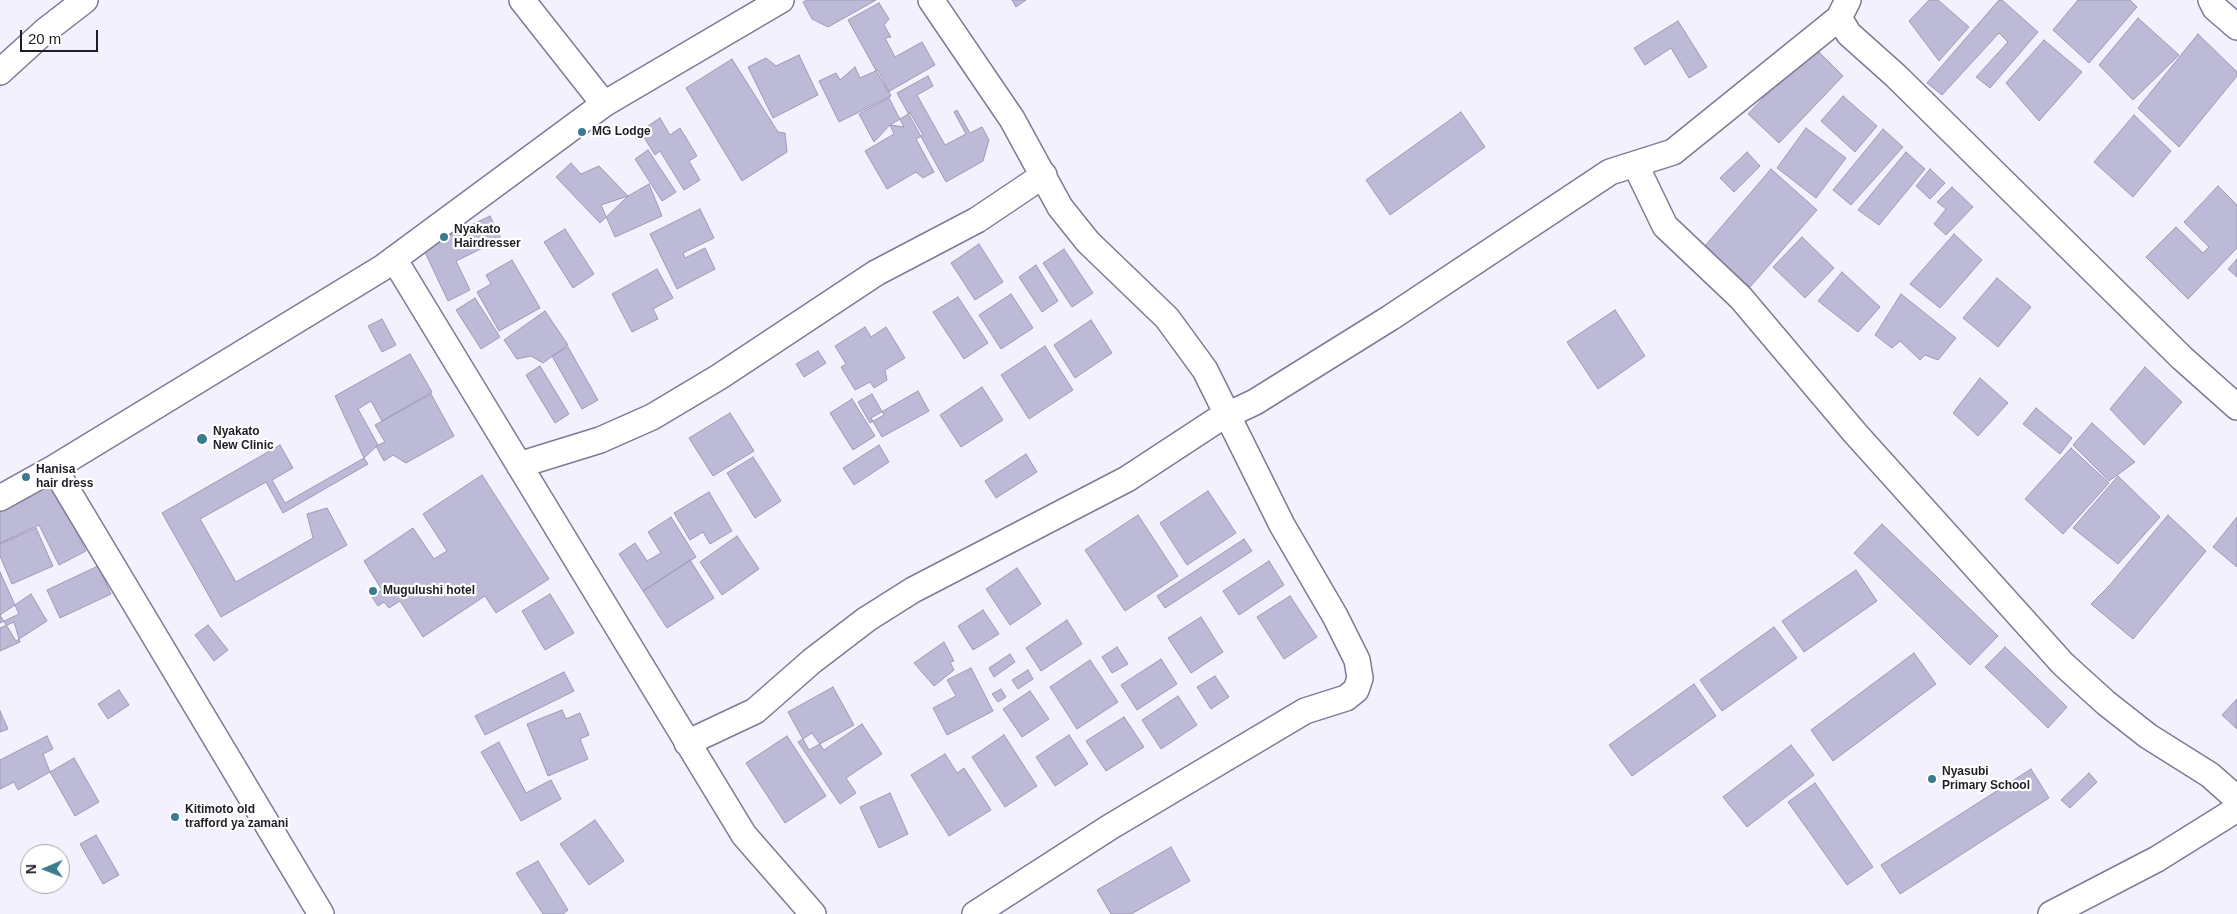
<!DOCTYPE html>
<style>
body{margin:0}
#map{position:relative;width:2237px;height:914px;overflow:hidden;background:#f2f1fd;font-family:Arial,sans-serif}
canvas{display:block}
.north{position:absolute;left:20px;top:844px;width:50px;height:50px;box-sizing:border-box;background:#fff;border:1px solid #a5a5a9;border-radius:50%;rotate:269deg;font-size:14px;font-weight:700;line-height:20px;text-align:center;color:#1f1d28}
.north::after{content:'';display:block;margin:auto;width:18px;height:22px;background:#3a7c8e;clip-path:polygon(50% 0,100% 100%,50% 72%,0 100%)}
.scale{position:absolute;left:20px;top:30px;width:78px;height:22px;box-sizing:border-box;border:2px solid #1f1d28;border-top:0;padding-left:6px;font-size:15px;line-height:18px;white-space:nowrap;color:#1f1d28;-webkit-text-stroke:4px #fff;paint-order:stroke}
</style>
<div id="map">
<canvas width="2237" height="914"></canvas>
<div class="north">N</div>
<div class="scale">20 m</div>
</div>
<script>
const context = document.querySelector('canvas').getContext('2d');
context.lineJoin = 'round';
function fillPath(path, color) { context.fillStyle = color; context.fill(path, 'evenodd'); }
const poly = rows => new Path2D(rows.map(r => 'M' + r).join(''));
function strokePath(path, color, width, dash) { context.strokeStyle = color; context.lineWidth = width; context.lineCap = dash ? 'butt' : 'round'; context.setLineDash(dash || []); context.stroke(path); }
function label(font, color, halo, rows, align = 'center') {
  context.font = font + ' Arial,sans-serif'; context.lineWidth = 4.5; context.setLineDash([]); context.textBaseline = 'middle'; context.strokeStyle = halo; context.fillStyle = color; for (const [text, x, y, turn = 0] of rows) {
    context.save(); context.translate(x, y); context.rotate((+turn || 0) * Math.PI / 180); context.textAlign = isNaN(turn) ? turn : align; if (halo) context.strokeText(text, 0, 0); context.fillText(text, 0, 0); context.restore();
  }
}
const building = poly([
 [807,0,876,0,828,27,812,19,803,2,807,0],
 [1012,0,1026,0,1016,7,1012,0],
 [1929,0,1938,0,1969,27,1939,61,1909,21,1929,0],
 [1999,0,2002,0,2038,32,1990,88,1976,77,2008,42,1999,33,1942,95,1927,83,1999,0],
 [2078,0,2130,0,2137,7,2089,63,2053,30,2078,0],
 [879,3,889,19,884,25,891,37,885,38,895,57,922,42,935,65,888,92,848,20,879,3],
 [2138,18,2179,55,2133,100,2099,65,2138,18],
 [1678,21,1707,67,1689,78,1671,48,1645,65,1634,48,1678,21],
 [2198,34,2237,72,2237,76,2179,147,2138,108,2198,34],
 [2044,40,2082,72,2039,121,2006,83,2044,40],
 [1813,46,1843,76,1779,143,1748,114,1813,46],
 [799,55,818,95,773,118,748,67,766,58,776,66,799,55],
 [732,59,778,132,785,133,787,152,742,181,686,88,732,59],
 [855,67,860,78,878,70,891,96,839,122,819,81,836,73,840,80,855,67],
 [928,76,933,86,917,95,945,145,966,134,954,112,957,110,970,133,982,127,989,140,983,161,946,182,897,93,928,76],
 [1843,96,1877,126,1855,152,1821,121,1843,96],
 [889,98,904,127,890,125,874,142,859,114,889,98],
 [1461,112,1485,147,1390,215,1366,180,1461,112],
 [910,113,923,135,916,139,934,172,923,178,916,172,887,189,865,151,894,134,890,125,910,113],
 [2134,115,2171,151,2133,197,2094,162,2134,115],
 [660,118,670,135,680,128,697,156,689,161,700,180,684,190,660,151,655,155,640,131,660,118],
 [1806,128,1846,158,1816,198,1777,168,1806,128],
 [1883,129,1903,147,1851,205,1833,190,1883,129],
 [648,150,676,192,662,201,635,159,648,150],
 [1747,152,1760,166,1734,192,1720,178,1747,152],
 [1906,152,1925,169,1879,225,1858,210,1906,152],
 [571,163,581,174,599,166,628,196,600,223,556,177,571,163],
 [1771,169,1817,210,1750,287,1704,247,1771,169],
 [1930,169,1945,183,1930,199,1916,186,1930,169],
 [649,184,662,216,615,237,601,205,628,196,649,184],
 [2218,186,2237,205,2237,248,2188,299,2146,257,2176,227,2203,253,2209,247,2184,222,2218,186],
 [1952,187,1973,207,1946,235,1934,224,1946,209,1937,202,1952,187],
 [700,209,714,238,683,253,685,258,705,248,715,269,677,289,650,234,700,209],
 [490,216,501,239,456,261,470,290,448,301,423,248,490,216],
 [565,229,594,274,573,288,544,242,565,229],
 [1954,234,1982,260,1940,308,1910,284,1954,234],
 [1802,237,1834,268,1805,298,1773,267,1802,237],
 [979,244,1003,282,975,300,951,263,979,244],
 [1064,249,1093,293,1072,307,1043,263,1064,249],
 [2237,259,2237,277,2228,269,2237,259],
 [512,260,540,308,499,331,477,292,491,284,486,275,512,260],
 [1036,265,1058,301,1042,312,1019,277,1036,265],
 [657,269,673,298,653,309,658,319,632,332,612,294,657,269],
 [1842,272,1880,307,1858,332,1818,301,1842,272],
 [1997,278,2031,307,1998,347,1963,318,1997,278],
 [1011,294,1033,328,1001,349,979,315,1011,294],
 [1901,294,1956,338,1938,360,1925,355,1920,360,1900,341,1892,348,1875,335,1901,294],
 [958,297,988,343,964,359,933,312,958,297],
 [475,298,500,337,481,349,456,310,475,298],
 [1615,310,1645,356,1598,389,1567,342,1615,310],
 [545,311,568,345,543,363,531,356,517,359,504,340,545,311],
 [382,319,396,345,382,352,368,326,382,319],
 [1091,320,1112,353,1075,378,1054,345,1091,320],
 [865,327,871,337,886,327,905,358,885,370,887,380,874,388,870,382,855,390,841,367,846,364,835,346,865,327],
 [1045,346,1073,390,1029,419,1001,375,1045,346],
 [568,347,598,400,582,409,552,356,568,347],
 [818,351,826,363,804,377,796,364,818,351],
 [410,354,432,392,382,421,371,401,358,409,378,445,364,458,335,396,410,354],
 [540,366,569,414,555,423,526,375,540,366],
 [2145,367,2182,402,2144,445,2110,409,2145,367],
 [1980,378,2008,403,1978,436,1953,413,1980,378],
 [982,387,1003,420,961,447,940,415,982,387],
 [918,391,929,411,882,437,871,418,918,391],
 [431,394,454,436,406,463,393,455,384,461,376,446,385,442,375,425,431,394],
 [872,394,884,415,870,423,858,402,872,394],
 [852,399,875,436,853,450,830,413,852,399],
 [2036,408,2072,438,2060,454,2023,424,2036,408],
 [730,413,754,451,713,476,689,438,730,413],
 [2092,423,2135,462,2109,481,2073,445,2092,423],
 [280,445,293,468,272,480,285,503,364,458,368,464,283,513,266,482,200,519,236,582,313,538,307,514,327,508,347,545,221,617,162,513,280,445],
 [879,445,889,462,854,485,843,468,879,445],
 [2071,448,2109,483,2063,534,2025,499,2071,448],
 [1026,454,1037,472,996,498,985,481,1026,454],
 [753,457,781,501,755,518,727,473,753,457],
 [482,475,549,579,496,613,485,596,423,637,400,601,389,608,384,602,378,606,372,597,382,590,364,561,413,528,434,559,447,551,423,514,482,475],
 [2118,476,2160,517,2118,564,2073,528,2118,476],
 [52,483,86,551,59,565,39,525,0,543,0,509,52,483],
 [1208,491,1236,533,1187,565,1160,523,1208,491],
 [709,492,732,531,710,544,703,532,690,540,674,513,709,492],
 [1138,515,1178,576,1125,611,1085,550,1138,515],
 [2168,515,2206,551,2133,639,2091,604,2109,586,2168,515],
 [671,517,696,557,643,591,619,554,635,543,647,561,661,553,648,532,671,517],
 [2237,517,2237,567,2213,547,2237,517],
 [1882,524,1998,636,1970,665,1854,553,1882,524],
 [36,528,53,566,12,584,0,556,0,544,36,528],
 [737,536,759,569,722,595,700,562,737,536],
 [1244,539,1252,551,1165,608,1157,596,1244,539],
 [690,560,714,598,667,628,643,591,690,560],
 [1269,561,1284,585,1239,615,1223,591,1269,561],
 [98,566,111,594,60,618,47,590,98,566],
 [1017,568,1041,604,1010,625,986,589,1017,568],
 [1856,570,1877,601,1804,652,1782,621,1856,570],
 [0,572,19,614,0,623,0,572],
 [31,594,47,621,16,641,0,615,31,594],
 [550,594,574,633,545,650,522,611,550,594],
 [1290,596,1317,637,1284,659,1257,617,1290,596],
 [983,610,999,634,973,650,958,626,983,610],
 [1201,617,1223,652,1191,673,1168,638,1201,617],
 [1067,620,1082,644,1041,671,1026,648,1067,620],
 [14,622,20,642,0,651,0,628,14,622],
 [208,625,228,650,214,661,195,635,208,625],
 [1774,627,1797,658,1722,711,1700,680,1774,627],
 [944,642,954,661,950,662,954,670,934,686,914,663,944,642],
 [1117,647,1128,664,1112,673,1102,657,1117,647],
 [2005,647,2067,707,2048,728,1985,667,2005,647],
 [1914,653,1936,684,1833,761,1811,730,1914,653],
 [1010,654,1015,662,994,677,989,668,1010,654],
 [1161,659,1177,684,1137,710,1121,685,1161,659],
 [1090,660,1118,702,1077,729,1050,687,1090,660],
 [971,668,993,711,947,735,933,708,956,696,947,680,971,668],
 [1028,670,1033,679,1018,689,1012,680,1028,670],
 [564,672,574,691,485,735,475,716,564,672],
 [1215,676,1229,697,1211,709,1197,687,1215,676],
 [1694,684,1716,716,1632,776,1609,745,1694,684],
 [833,687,854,725,809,750,788,712,833,687],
 [1001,689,1006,697,998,702,992,694,1001,689],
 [119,690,129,705,108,719,98,704,119,690],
 [1030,691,1049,719,1022,737,1003,709,1030,691],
 [1178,696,1197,725,1161,749,1142,720,1178,696],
 [2237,699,2237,729,2222,715,2237,699],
 [562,710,566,719,580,713,589,735,580,739,588,759,548,776,527,724,562,710],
 [0,711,8,729,0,732,0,711],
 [1124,717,1144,747,1106,771,1086,741,1124,717],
 [862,724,882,754,846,778,856,793,840,804,798,742,812,733,824,750,862,724],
 [1004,735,1037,786,1005,807,972,757,1004,735],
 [1069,735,1088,764,1055,786,1036,757,1069,735],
 [47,736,53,749,43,754,50,772,18,790,14,782,0,789,0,760,47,736],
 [787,736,826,796,785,823,746,763,787,736],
 [499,742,526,793,551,780,561,799,521,821,481,752,499,742],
 [1791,745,1814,775,1747,827,1723,797,1791,745],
 [945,754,957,773,964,768,991,810,949,836,911,775,945,754],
 [74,758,99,802,75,816,50,772,74,758],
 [2031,769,2049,798,1900,894,1881,865,2031,769],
 [2089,773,2097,782,2070,808,2061,800,2089,773],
 [1815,783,1873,867,1847,885,1788,802,1815,783],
 [890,793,908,834,879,848,860,807,890,793],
 [595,820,624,861,589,885,560,844,595,820],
 [96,835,119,875,103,884,80,844,96,835],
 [1171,847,1190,881,1131,914,1111,914,1097,890,1171,847],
 [538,861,568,910,563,914,543,914,516,873,538,861]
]);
fillPath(building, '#bdbad7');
strokePath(building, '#9d9ab6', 1);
const minor = poly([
 [522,0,604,104],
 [931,0,1012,119,1060,207,1088,242,1167,318,1205,370,1282,525,1335,616,1357,660,1360,678,1356,690,1346,698,1305,711,1110,827,975,914],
 [1848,0,1839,18,1849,34,1896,76,2182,358,2237,407],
 [2211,0,2215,8,2237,27],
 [0,72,45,31,85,0],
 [1636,166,1665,226,1741,298,1855,433,2063,664,2106,703,2148,736,2210,775,2237,799],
 [394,259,744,835,813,914],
 [519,465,600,440,652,417,719,377,876,273,977,220,1044,175],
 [54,468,321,914],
 [0,498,54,468,382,268,604,104,781,0],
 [687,743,755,711,812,661,867,619,913,590,1127,479,1217,420,1255,402,1390,318,1610,172,1673,152,1839,18],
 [2051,914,2157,859,2237,809]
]);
strokePath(minor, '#7e7a95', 28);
strokePath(minor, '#fff', 25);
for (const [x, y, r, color] of [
 [582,132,5,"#3a7c8e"],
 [444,237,5,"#3a7c8e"],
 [202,439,6,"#3a7c8e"],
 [26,477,5,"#3a7c8e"],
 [373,591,5,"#3a7c8e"],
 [1932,779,5,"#3a7c8e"],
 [175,817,5,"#3a7c8e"]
]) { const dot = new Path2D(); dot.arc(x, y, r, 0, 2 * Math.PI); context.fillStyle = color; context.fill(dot); strokePath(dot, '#fff', 2); }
label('bold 12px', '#1f1d28', '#fff', [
 ["MG Lodge",592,132],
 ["Nyakato",454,230],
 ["Hairdresser",454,244],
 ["Nyakato",213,432],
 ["New Clinic",213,446],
 ["Hanisa",36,470],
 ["hair dress",36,484],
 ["Mugulushi hotel",383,591],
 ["Nyasubi",1942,772],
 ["Primary School",1942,786],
 ["Kitimoto old",185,810],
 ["trafford ya zamani",185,824]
], 'left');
</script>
